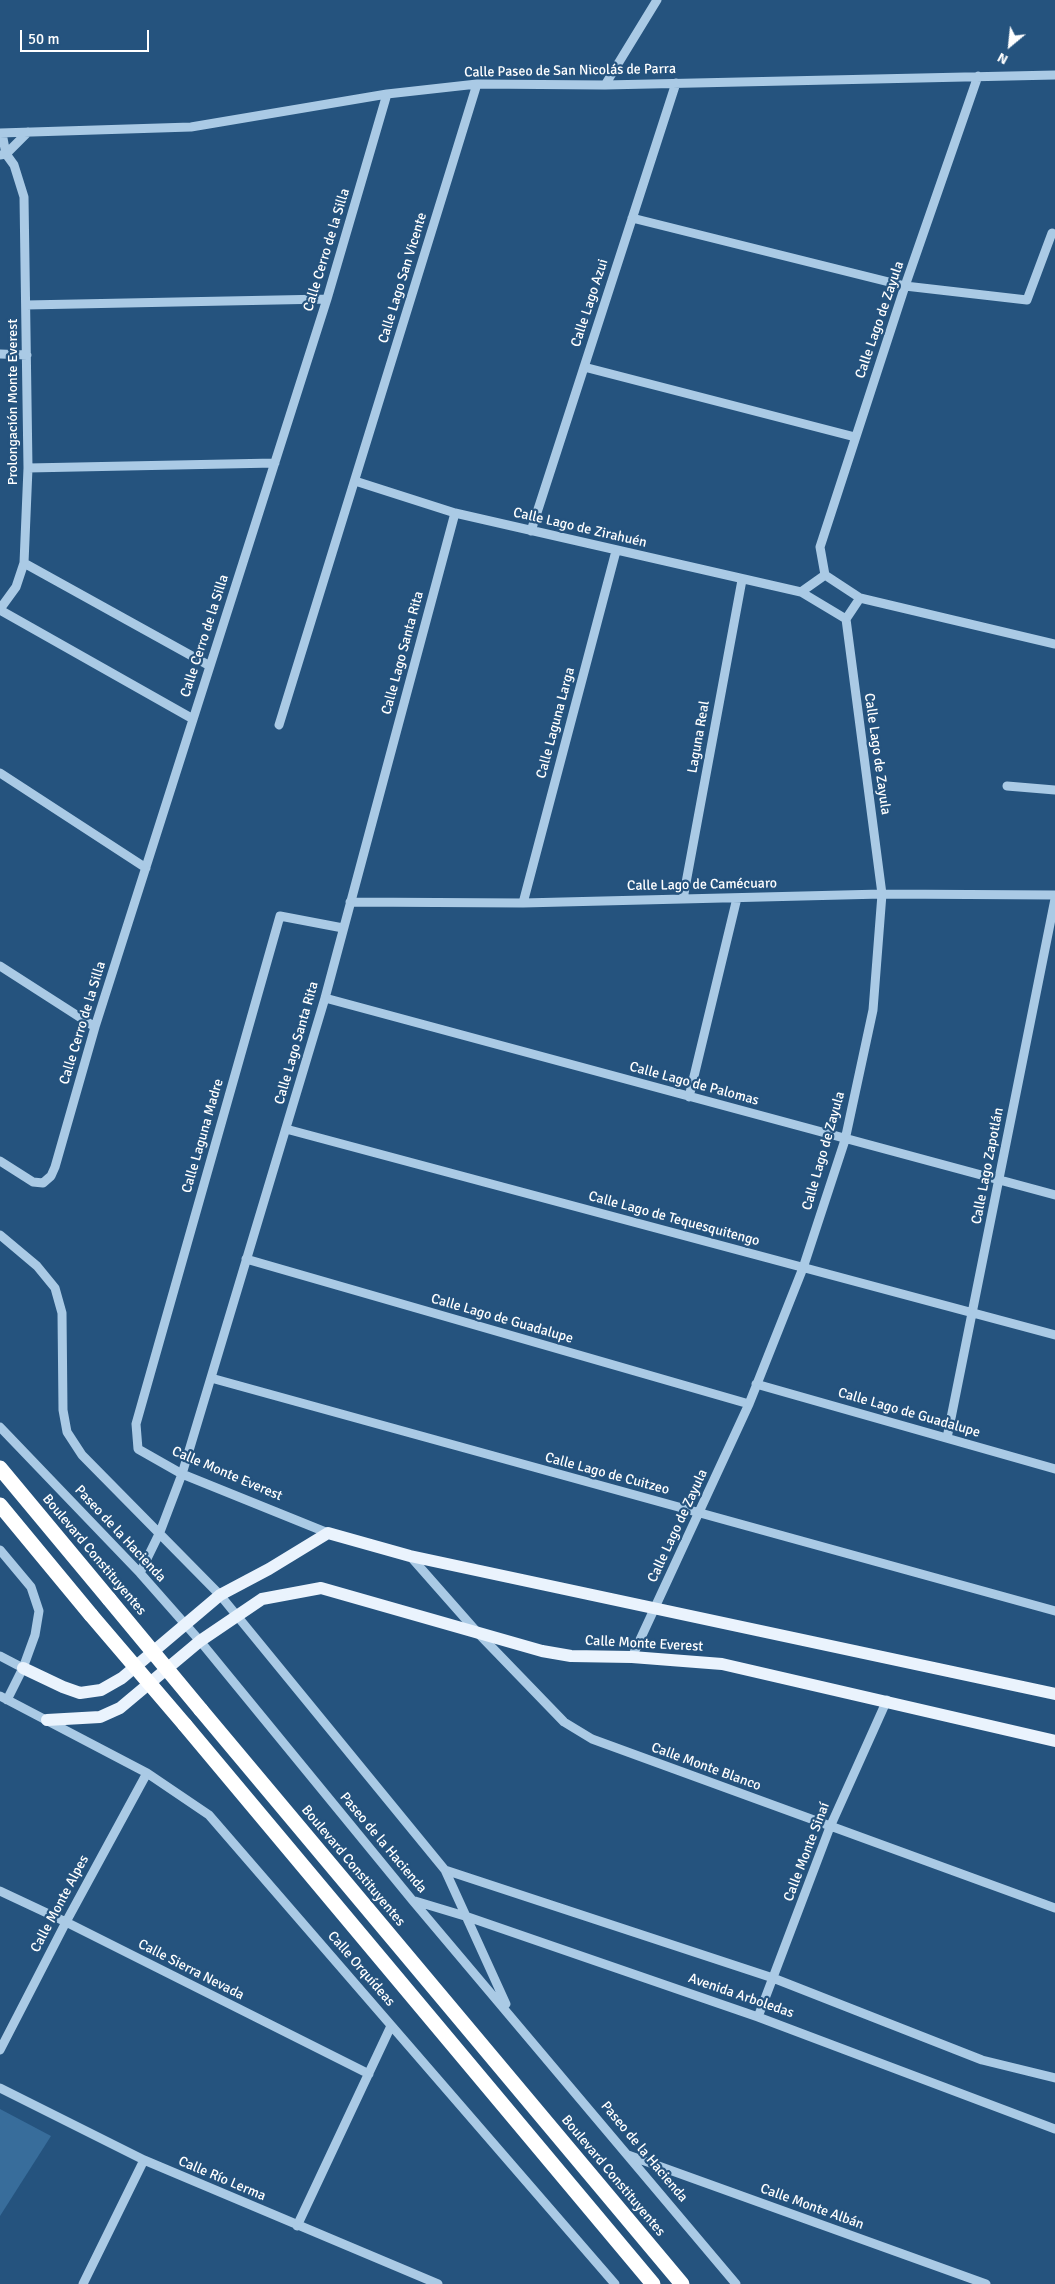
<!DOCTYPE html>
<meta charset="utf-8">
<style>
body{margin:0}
#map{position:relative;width:1055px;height:2284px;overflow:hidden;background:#25537e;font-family:Signika,sans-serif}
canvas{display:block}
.north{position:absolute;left:985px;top:20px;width:50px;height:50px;-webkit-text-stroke:4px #25537e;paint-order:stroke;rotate:208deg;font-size:14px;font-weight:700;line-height:20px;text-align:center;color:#fff}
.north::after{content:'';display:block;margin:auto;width:18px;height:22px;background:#fff;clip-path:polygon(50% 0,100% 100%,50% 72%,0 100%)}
.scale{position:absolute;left:20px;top:30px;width:129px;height:22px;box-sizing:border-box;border:2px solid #fff;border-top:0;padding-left:6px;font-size:15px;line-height:18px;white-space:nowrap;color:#fff;-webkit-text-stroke:4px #25537e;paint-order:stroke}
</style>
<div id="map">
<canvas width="1055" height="2284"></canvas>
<div class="north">N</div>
<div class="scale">50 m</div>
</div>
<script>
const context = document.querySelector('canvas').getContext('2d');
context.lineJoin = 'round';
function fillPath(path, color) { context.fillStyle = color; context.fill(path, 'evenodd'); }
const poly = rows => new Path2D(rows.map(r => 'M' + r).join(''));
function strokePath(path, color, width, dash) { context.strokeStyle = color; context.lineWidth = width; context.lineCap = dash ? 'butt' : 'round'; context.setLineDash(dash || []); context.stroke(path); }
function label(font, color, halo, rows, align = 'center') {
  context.font = font + ' Signika,sans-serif'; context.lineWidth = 4.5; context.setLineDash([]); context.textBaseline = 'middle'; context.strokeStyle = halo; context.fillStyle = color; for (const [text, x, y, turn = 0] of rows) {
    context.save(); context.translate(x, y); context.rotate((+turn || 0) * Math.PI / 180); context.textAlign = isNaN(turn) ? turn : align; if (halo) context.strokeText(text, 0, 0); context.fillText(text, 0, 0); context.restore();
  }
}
fillPath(poly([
 [0,2109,51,2136,0,2216]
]), '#386d9b');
strokePath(poly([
 [605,85,657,0],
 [0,133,191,127,387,94,477,84,605,85,1055,75],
 [0,155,6,154,28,132],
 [632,218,905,286,1027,300,1052,233],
 [26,305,327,299],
 [0,354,27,355],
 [584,367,855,437],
 [28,468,275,463],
 [355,481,455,513,801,592,846,619],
 [531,531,676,83],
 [24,563,210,666],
 [825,575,820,547,905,286,978,76],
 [825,575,860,598,1055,644],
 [801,592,825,575],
 [0,609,16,587,24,563,28,468,24,197,14,165,6,154,2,133],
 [0,610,193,719],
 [846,619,860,598],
 [279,725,477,84],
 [0,773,146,868],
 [1007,786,1055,790],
 [683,899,742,580],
 [350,902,523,903,882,894,1055,895],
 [523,903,616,551],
 [0,966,95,1027],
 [325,998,1055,1195],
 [689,1097,737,898],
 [286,1129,1055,1335],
 [0,1161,33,1182,43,1183,51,1176,55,1167,95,1027,327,299,387,94],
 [0,1235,37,1266,55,1288,62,1313,63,1410,67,1432,82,1455,220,1595,445,1870,506,2004],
 [246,1259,749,1404],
 [211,1378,1055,1611],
 [756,1384,1055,1469],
 [0,1427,140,1573,200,1641,413,1901,736,2284],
 [947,1438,1055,899],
 [328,1533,182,1474,138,1449,136,1424,280,916,343,928],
 [0,1550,31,1587,39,1611,35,1635,23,1668,7,1700],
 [410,1556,477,1632,564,1722,592,1739,1055,1908],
 [140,1573,160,1532,182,1474,325,998,455,513],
 [0,1656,23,1668],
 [632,1657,749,1404,803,1268,845,1140,873,1010,882,894,846,619],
 [0,1696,147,1773,209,1815,615,2284],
 [445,1870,773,1978,982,2060,1055,2078],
 [0,1891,66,1922,369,2074],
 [415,1901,468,1917,758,2017,1055,2129],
 [758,2017,830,1827,887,1700],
 [0,2050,66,1922,147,1773],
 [0,2088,144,2160,438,2284],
 [628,2155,986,2284],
 [297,2226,391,2026],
 [83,2284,144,2160]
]), '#aacae5', 9);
strokePath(poly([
 [23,1668,63,1687,80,1693,101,1690,122,1678,220,1595,269,1569,328,1533,410,1556,1055,1694],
 [47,1720,100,1717,120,1708,200,1641,262,1599,321,1588,542,1651,571,1656,632,1657,722,1664,1055,1741]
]), '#eaf3fd', 12);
strokePath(poly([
 [0,1468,109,1599],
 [0,1505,91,1615],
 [201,1710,682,2284],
 [185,1725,653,2284]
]), '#fff', 15);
strokePath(poly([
 [109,1599,201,1710],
 [91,1615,185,1725]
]), '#fff', 15);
label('14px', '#fff', '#25537e', [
 ["Calle Paseo de San Nicolás de Parra",570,71,-1],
 ["Calle Cerro de la Silla",327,250,-73],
 ["Calle Lago San Vicente",403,278,-73],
 ["Calle Lago Azui",590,303,-72],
 ["Calle Lago de Zayula",880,320,-71],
 ["Prolongación Monte Everest",13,402,-90],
 ["Calle Lago de Zirahuén",580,528,13],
 ["Calle Cerro de la Silla",205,636,-72],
 ["Calle Lago Santa Rita",403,653,-75],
 ["Calle Laguna Larga",556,723,-75],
 ["Laguna Real",699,737,-80],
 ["Calle Lago de Zayula",877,754,82],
 ["Calle Lago de Camécuaro",702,885,-1],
 ["Calle Cerro de la Silla",83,1023,-73],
 ["Calle Lago Santa Rita",297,1043,-74],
 ["Calle Lago de Palomas",694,1084,15],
 ["Calle Laguna Madre",203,1136,-74],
 ["Calle Lago de Zayula",824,1151,-74],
 ["Calle Lago Zapotlán",988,1166,-79],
 ["Calle Lago de Tequesquitengo",674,1219,15],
 ["Calle Lago de Guadalupe",502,1319,16],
 ["Calle Lago de Guadalupe",909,1413,16],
 ["Calle Monte Everest",227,1474,23],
 ["Calle Lago de Cuitzeo",607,1474,15],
 ["Calle Lago de Zayula",678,1526,-65],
 ["Paseo de la Hacienda",120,1534,47],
 ["Boulevard Constituyentes",94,1555,50],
 ["Calle Monte Everest",644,1644,3],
 ["Calle Monte Blanco",706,1767,20],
 ["Paseo de la Hacienda",383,1843,50],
 ["Calle Monte Sinaí",807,1852,-69],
 ["Boulevard Constituyentes",353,1866,50],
 ["Calle Monte Alpes",60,1904,-62],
 ["Calle Orquídeas",361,1969,49],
 ["Calle Sierra Nevada",191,1970,27],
 ["Avenida Arboledas",741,1996,19],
 ["Paseo de la Hacienda",644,2152,50],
 ["Boulevard Constituyentes",613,2176,50],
 ["Calle Río Lerma",222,2179,23],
 ["Calle Monte Albán",812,2207,20]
]);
</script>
